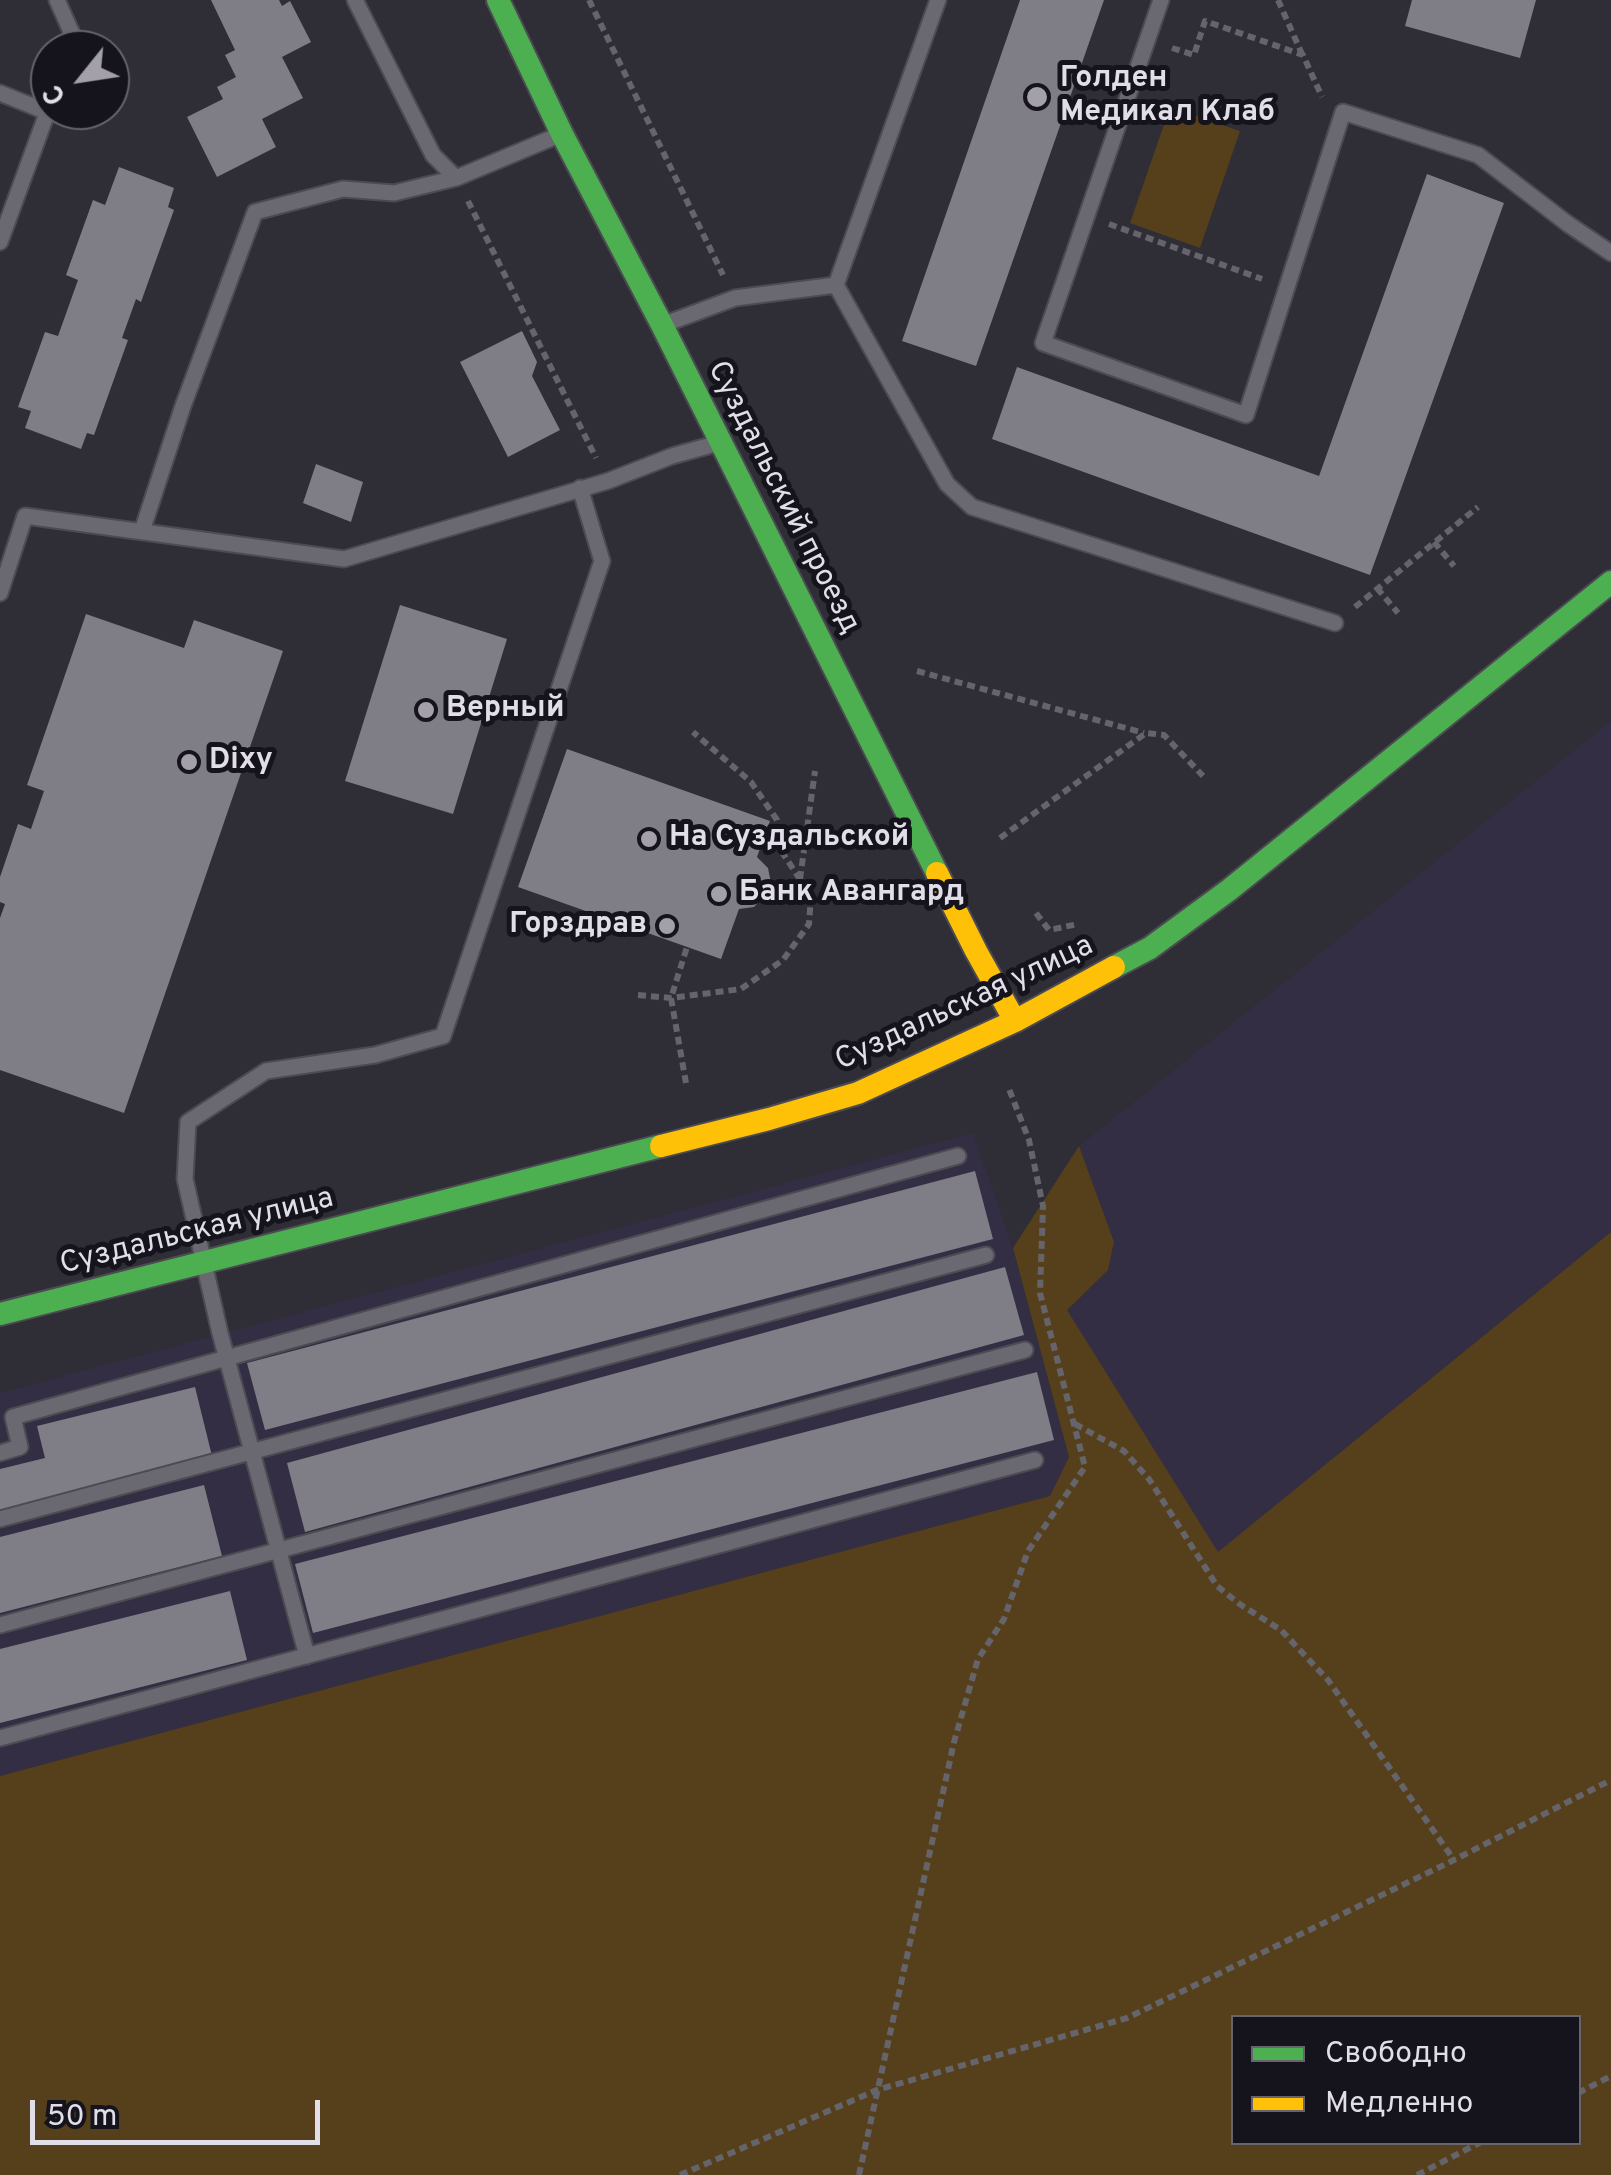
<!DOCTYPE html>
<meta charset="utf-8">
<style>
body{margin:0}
#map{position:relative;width:1611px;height:2175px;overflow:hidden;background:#2f2d36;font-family:Overpass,sans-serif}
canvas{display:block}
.legend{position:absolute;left:1231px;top:2015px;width:350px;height:130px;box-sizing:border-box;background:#15131b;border:2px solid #67646d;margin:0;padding:12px 18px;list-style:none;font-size:30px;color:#e1dee9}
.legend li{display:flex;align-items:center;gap:20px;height:50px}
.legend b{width:50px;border:2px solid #67646d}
.north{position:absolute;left:30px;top:30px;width:100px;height:100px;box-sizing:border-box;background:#15131b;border:2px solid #67646d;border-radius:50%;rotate:240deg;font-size:28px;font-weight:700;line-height:40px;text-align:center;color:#e1dee9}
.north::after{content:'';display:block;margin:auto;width:35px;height:45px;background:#a3a0aa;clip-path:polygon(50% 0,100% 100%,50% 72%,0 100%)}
.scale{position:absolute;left:30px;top:2100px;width:290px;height:45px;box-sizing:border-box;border:5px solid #e1dee9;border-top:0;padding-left:12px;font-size:30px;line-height:35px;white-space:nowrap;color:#e1dee9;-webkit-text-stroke:8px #15131b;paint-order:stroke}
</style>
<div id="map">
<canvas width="1611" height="2175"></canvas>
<ul class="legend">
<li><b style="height:12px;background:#4caf50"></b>Свободно</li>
<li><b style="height:12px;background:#ffc107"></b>Медленно</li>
</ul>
<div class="north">С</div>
<div class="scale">50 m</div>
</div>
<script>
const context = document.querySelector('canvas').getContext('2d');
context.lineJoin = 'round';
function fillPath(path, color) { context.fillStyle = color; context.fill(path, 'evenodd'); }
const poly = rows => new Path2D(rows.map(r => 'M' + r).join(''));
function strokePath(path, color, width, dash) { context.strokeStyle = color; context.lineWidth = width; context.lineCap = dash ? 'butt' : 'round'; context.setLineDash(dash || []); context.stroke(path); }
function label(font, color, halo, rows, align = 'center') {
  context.font = font + ' Overpass,sans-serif'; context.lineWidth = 10; context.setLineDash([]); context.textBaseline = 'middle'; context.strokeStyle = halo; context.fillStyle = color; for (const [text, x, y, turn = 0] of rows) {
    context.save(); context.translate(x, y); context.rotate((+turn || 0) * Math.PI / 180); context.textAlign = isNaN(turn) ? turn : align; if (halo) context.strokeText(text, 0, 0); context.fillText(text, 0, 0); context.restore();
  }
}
fillPath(poly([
 [1611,721,1611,1232,1218,1552,1066,1309,1108,1270,1114,1242,1079,1146],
 [973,1133,1013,1249,1069,1457,1050,1496,0,1776,0,1393]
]), '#332e43');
fillPath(poly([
 [1170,107,1240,131,1200,248,1130,223],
 [1079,1146,1114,1242,1108,1270,1067,1310,1218,1552,1611,1232,1611,2175,0,2175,0,1776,1050,1496,1069,1457,1013,1248],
 [1234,2018,1578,2018,1578,2142,1234,2142]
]), '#56401b');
fillPath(poly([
 [211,0,279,0,282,6,290,1,311,42,282,57,303,98,262,119,276,147,217,177,187,117,223,99,217,87,236,77,225,55,235,50],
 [1020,0,1104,0,976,366,902,341],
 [1412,0,1536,0,1520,58,1405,26],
 [119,167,174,188,168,207,174,210,141,302,136,299,122,338,128,340,94,435,87,433,81,449,25,428,31,411,18,407,45,332,58,336,78,280,66,275,93,200,105,205],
 [1427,174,1504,203,1370,575,992,439,1017,367,1319,476],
 [522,331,537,362,532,376,560,430,508,457,460,362],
 [316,464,363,482,351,522,303,503],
 [400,605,507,639,453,814,345,781],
 [86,614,184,648,194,620,283,651,124,1113,0,1070,0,918,5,904,0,902,0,877,18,824,31,829,44,791,27,785],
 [567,749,770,821,757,857,768,868,771,883,769,891,754,907,739,909,721,959,518,887],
 [975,1171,993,1239,265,1430,247,1363],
 [1005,1267,1024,1335,305,1532,287,1463],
 [1037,1372,1054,1440,313,1633,295,1564],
 [195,1387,212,1456,0,1510,0,1469,45,1458,37,1426],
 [204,1485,222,1556,0,1613,0,1537],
 [230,1591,247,1660,0,1723,0,1649]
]), '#7f7d85');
const lane = poly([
 [57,0,74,38,70,50],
 [355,0,433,155,456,178],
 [938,0,836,285,947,484,972,507,1335,623],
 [1161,0,1043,343,1246,415,1343,112,1478,155,1568,224,1611,253],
 [0,93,47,112],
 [0,242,50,105],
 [665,324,735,298,836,285],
 [142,531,183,406,255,212,343,189,394,193,456,178,559,135],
 [0,593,25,516,344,559,608,481,672,456,715,444],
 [0,1453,20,1447,13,1417,958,1156],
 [0,1519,986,1255],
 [0,1625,1025,1350],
 [307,1656,220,1333,204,1263,185,1179,188,1122,266,1071,375,1055,443,1036,602,561,580,488],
 [0,1738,1035,1460]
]);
const fast = poly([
 [498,0,562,134,662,325,937,873],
 [1114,967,1150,948,1229,890,1611,582],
 [0,1314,661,1146]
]);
const slow = poly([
 [937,873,976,951,1015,1021],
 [661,1146,769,1119,858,1093,1015,1021,1114,967]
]);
strokePath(lane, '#4c4b52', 19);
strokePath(fast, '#4c4b52', 26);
strokePath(slow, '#4c4b52', 26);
strokePath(poly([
 [589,0,723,275],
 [1278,0,1302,54],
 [1172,48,1194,55,1205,21,1303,55,1322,97],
 [468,201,596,458],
 [1109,224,1262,279],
 [1434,542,1454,566],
 [1377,588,1398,613],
 [1355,607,1478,507],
 [917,671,1144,733],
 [1000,838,1146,733,1164,735,1203,776],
 [800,879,815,771],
 [1036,913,1049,930,1078,924],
 [638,995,671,998,741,989,783,960,809,924,811,896,782,852,777,820,751,782,693,732],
 [686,1083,671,998,687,947],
 [1075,1424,1124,1451,1149,1479,1217,1586,1241,1605,1281,1630,1328,1680,1454,1860],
 [1578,2093,1611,2076],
 [680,2175,877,2090,1127,2018,1446,1864,1611,1780],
 [859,2175,954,1742,978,1659,1004,1619,1028,1551,1085,1467,1040,1293,1043,1206,1029,1140,1009,1089],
 [1417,2175,1481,2142]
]), '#65646a', 6, [8, 5]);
strokePath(lane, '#6a6870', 15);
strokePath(fast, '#4caf50', 22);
strokePath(slow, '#ffc107', 22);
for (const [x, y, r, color] of [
 [1037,97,12,"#a3a0aa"],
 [426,710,10,"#a3a0aa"],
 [189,762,10,"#a3a0aa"],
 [649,839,10,"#a3a0aa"],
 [719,894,10,"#a3a0aa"],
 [667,926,10,"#a3a0aa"]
]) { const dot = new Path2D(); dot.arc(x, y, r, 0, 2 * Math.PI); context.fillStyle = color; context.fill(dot); strokePath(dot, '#15131b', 4); }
label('bold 30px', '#e1dee9', '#15131b', [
 ["Голден",1060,80],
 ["Медикал Клаб",1060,114],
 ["Верный",446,710],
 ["Dixy",209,762],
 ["На Суздальской",669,839],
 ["Банк Авангард",739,894],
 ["Горздрав",647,926,"right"]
], 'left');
label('30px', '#e1dee9', '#15131b', [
 ["Суздальский проезд",782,498,63],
 ["Суздальская улица",965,1005,-25],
 ["Суздальская улица",197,1233,-14]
]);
</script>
